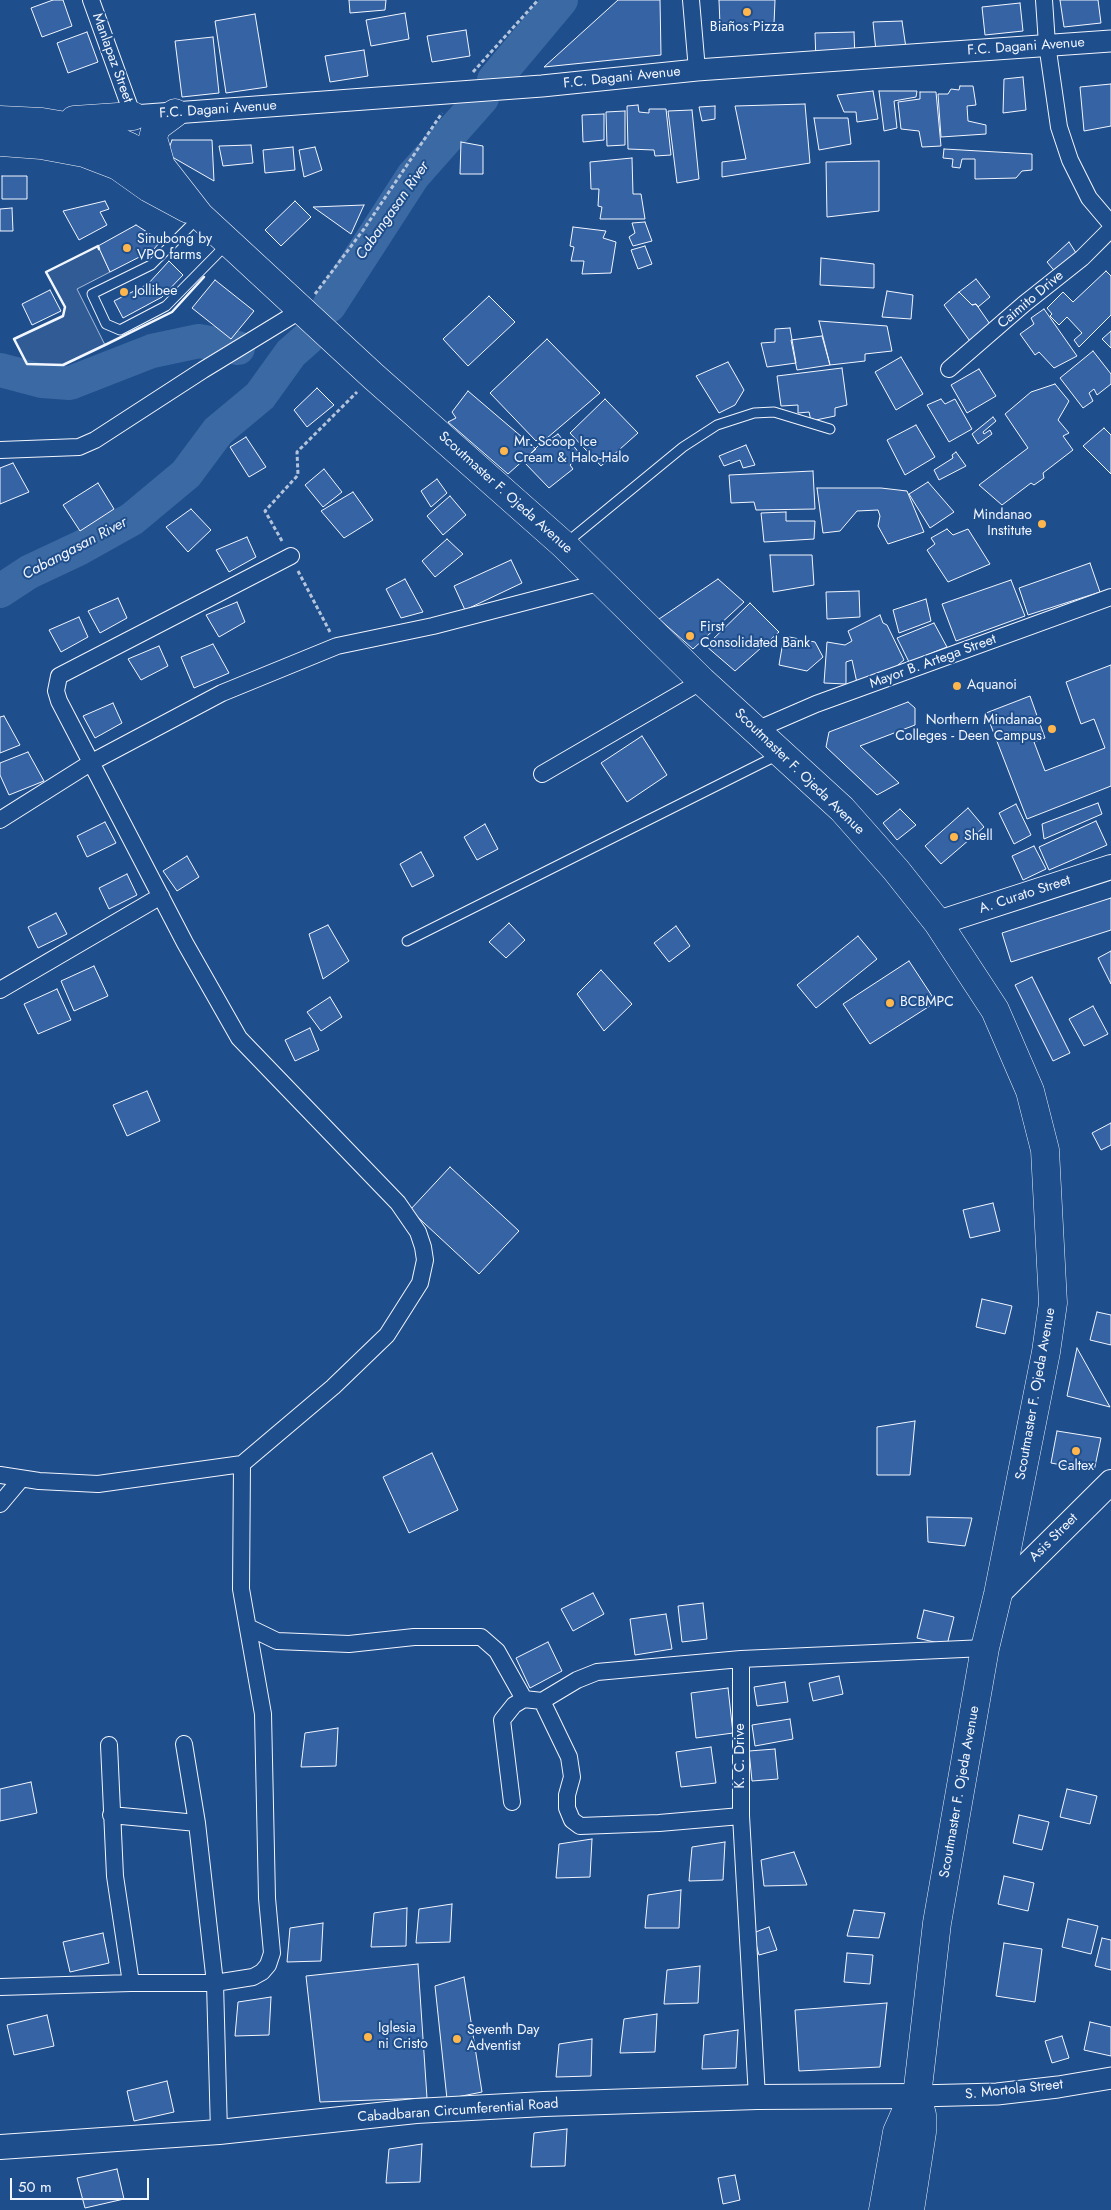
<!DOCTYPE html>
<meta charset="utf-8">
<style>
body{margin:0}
#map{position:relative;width:1111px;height:2210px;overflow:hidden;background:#1f4e8c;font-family:Jost,sans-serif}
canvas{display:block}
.scale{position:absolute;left:10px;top:2178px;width:139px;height:22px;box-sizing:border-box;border:2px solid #f2f6ff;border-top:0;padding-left:6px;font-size:15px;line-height:18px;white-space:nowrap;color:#f2f6ff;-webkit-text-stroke:4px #1f4e8c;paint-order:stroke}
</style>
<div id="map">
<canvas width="1111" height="2210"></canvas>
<div class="scale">50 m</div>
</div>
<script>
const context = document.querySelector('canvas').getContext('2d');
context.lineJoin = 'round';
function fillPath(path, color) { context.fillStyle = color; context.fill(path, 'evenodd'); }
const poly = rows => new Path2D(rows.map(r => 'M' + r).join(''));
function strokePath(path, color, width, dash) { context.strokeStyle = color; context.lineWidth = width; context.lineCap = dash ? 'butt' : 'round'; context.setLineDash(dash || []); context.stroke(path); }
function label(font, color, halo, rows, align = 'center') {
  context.font = font + ' Jost,sans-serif'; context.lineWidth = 4; context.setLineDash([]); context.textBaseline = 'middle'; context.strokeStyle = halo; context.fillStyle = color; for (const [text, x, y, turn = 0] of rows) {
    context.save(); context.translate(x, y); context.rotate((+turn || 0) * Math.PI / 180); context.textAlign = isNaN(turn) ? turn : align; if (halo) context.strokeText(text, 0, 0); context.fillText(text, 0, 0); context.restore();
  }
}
const parking = poly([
 [98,246,110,272,77,289,105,345,63,365,27,364,14,339,63,316,65,307,46,272,98,246]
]);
fillPath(parking, '#305b95');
strokePath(parking, '#a8bbd7', 1);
strokePath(poly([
 [494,80,561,0],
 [329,306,413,176,482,98],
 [0,370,42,381,70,383,152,351,199,341,238,348],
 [0,591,29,572,80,548,132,519,186,474,218,431,260,396,291,353,308,338]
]), '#3b69a3', 34);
const building = poly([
 [53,0,63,0,72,26,42,37,31,8,53,0],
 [349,0,386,0,385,10,350,13,349,0],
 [618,0,660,0,661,55,544,67,618,0],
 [719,0,775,0,774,24,720,25,719,0],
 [1060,0,1098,0,1101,23,1064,27,1060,0],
 [1020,3,1023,31,985,35,982,7,1020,3],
 [405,13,409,39,371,46,366,20,405,13],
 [255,14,267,87,226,93,215,21,255,14],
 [902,21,906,48,876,51,873,22,902,21],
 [466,30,470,56,432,62,427,36,466,30],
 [87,32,98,62,68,73,57,43,87,32],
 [854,32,855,59,816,62,815,33,854,32],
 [213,37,219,93,182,97,175,41,213,37],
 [364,50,368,76,330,82,325,56,364,50],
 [1023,77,1026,110,1003,113,1004,79,1023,77],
 [1111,84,1111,126,1084,131,1080,87,1111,84],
 [960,86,973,86,976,105,967,106,968,121,986,125,986,134,941,137,938,94,948,94,951,89,959,90,960,86],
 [873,91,878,119,857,122,856,112,844,112,837,95,873,91],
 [879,91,917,91,916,97,894,101,897,128,884,131,879,91],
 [920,92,936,92,941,146,922,147,919,131,901,129,898,102,920,99,920,92],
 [805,104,810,163,722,177,722,162,746,159,735,106,805,104],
 [638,105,639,112,649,113,649,109,666,109,671,155,655,156,654,150,628,149,627,106,638,105],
 [715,106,715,119,702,121,699,107,715,106],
 [692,110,699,179,677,183,668,111,692,110],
 [625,111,625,145,607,146,606,112,625,111],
 [604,114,604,140,583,142,582,115,604,114],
 [814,118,848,118,851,144,819,150,814,118],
 [172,140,212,140,214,181,167,154,172,140],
 [461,142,483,146,483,174,460,174,461,142],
 [251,145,253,163,223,166,219,146,251,145],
 [293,147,295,170,265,173,263,150,293,147],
 [315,147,322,170,304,177,299,150,315,147],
 [944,149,1032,154,1032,170,1022,171,1016,178,975,179,975,159,962,159,960,168,952,167,953,159,943,158,944,149],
 [632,158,633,194,641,194,645,219,600,219,602,207,598,206,599,189,591,189,590,162,632,158],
 [879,161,879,211,827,217,826,162,879,161],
 [2,176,27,176,27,199,2,199,2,176],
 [105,201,109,209,100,212,107,225,79,240,63,211,105,201],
 [295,201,311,217,281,246,265,230,295,201],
 [364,205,351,234,313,207,364,205],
 [12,208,13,231,0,231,0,209,12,208],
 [645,222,652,241,633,246,629,237,635,233,632,223,645,222],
 [136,225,161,241,153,250,110,272,98,246,136,225],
 [573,227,606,231,603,238,616,242,611,273,582,274,584,261,571,261,574,247,570,246,573,227],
 [1069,242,1078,256,1057,274,1047,262,1069,242],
 [645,246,652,264,638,269,631,250,645,246],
 [821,258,874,264,874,288,820,285,821,258],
 [169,261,183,275,162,297,123,318,114,301,148,284,169,261],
 [1106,271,1111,276,1111,315,1079,347,1074,340,1082,333,1067,317,1059,325,1050,316,1052,314,1047,308,1063,292,1073,302,1106,271],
 [976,279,990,297,978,307,976,304,972,305,959,292,976,279],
 [215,280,254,311,231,339,192,308,215,280],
 [50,290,61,311,32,325,22,304,50,290],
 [887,291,913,295,911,319,882,317,887,291],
 [959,292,972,305,976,304,992,327,972,344,944,305,959,292],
 [489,296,515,322,468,366,443,339,489,296],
 [1044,309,1077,356,1054,368,1039,352,1035,355,1020,334,1034,324,1031,318,1044,309],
 [819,321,887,326,892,351,865,354,865,361,830,365,819,321],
 [790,328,796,363,767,367,761,343,775,342,775,329,790,328],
 [1111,331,1111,348,1102,339,1111,331],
 [822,336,830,365,797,370,791,340,822,336],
 [547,339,600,393,547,438,543,435,536,441,490,393,547,339],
 [1093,351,1111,374,1111,384,1097,395,1094,389,1089,393,1093,401,1083,408,1060,378,1093,351],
 [901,357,923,394,896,410,875,372,901,357],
 [728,362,744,390,735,405,719,413,696,376,728,362],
 [842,368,847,405,835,408,835,416,811,421,809,412,798,413,798,405,781,406,777,376,842,368],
 [979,369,996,396,967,413,951,385,979,369],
 [1055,384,1069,401,1058,420,1069,433,1063,436,1073,450,1043,473,1044,478,1034,485,1031,483,1002,505,979,485,1028,448,1005,414,1031,392,1055,384],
 [317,388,334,405,307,427,294,410,317,388],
 [468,391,536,449,508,474,448,422,456,418,452,412,468,391],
 [605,399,638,433,601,466,570,433,605,399],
 [941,399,945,404,955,399,972,429,949,442,927,405,941,399],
 [993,417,996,421,983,432,984,434,990,430,992,434,978,444,972,434,993,417],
 [916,425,935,457,905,475,887,440,916,425],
 [1104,428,1111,435,1111,474,1083,446,1104,428],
 [558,434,567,445,571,443,581,455,570,465,573,469,549,488,523,461,544,440,548,441,558,434],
 [246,437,266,467,249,477,230,447,246,437],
 [746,445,755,465,743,468,740,460,724,466,719,456,746,445],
 [956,452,966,466,939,480,934,470,953,458,952,455,956,452],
 [13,463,29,492,0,504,0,468,13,463],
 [324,469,342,492,323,507,305,485,324,469],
 [813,471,815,509,756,510,754,502,731,503,729,475,813,471],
 [437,479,447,493,431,507,421,491,437,479],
 [928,482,954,512,930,528,909,494,928,482],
 [98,483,114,509,80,531,63,505,98,483],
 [817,488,881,488,907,491,924,532,888,544,878,526,880,516,878,510,857,511,840,531,823,533,817,488],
 [353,492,373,520,344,538,321,511,353,492],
 [450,496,466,515,443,535,427,516,450,496],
 [191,509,211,530,188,552,166,527,191,509],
 [786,512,786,521,815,521,814,539,764,542,761,513,786,512],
 [947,529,953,535,968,529,990,564,948,582,927,550,935,544,931,538,947,529],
 [247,537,256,557,229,572,216,550,247,537],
 [447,539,463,554,435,577,422,561,447,539],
 [770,555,812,555,814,585,773,592,770,555],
 [511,560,522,583,465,610,454,586,511,560],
 [1090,563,1100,592,1028,615,1019,588,1090,563],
 [405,579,423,612,401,618,386,589,405,579],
 [718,579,744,602,693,649,659,619,718,579],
 [1011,580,1025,616,956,641,942,604,1011,580],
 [859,591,860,617,827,619,826,592,859,591],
 [118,598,127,618,100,633,88,611,118,598],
 [926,599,931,621,899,633,893,610,926,599],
 [237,602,245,622,219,637,206,615,237,602],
 [750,603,779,632,735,671,706,646,750,603],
 [880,615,883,623,887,625,904,660,892,670,857,683,852,660,846,662,846,684,824,683,827,642,845,645,852,641,848,631,880,615],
 [79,617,88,637,61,652,49,630,79,617],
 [934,623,947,647,909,662,897,638,934,623],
 [784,636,815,642,823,657,807,671,779,665,784,636],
 [213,644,229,673,194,688,181,657,213,644],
 [159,646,168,666,141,680,128,659,159,646],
 [1111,665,1111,786,1027,819,986,713,1030,696,1045,738,1034,742,1045,771,1105,748,1094,719,1081,724,1066,682,1111,665],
 [908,702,915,708,915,725,860,746,899,783,877,795,826,747,829,732,908,702],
 [113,703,122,723,95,738,83,716,113,703],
 [4,716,20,745,0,753,0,717,4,716],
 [642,736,667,775,627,802,601,763,642,736],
 [28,752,44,781,9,795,0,775,0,763,28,752],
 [1098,803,1102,814,1044,839,1042,824,1098,803],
 [1016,804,1031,835,1014,844,999,813,1016,804],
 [968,808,984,827,941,864,925,846,968,808],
 [900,809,916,825,897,840,883,823,900,809],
 [1096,821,1107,845,1049,870,1039,847,1096,821],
 [105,822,116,843,87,857,77,836,105,822],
 [485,824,498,849,477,860,464,837,485,824],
 [1034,846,1046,869,1023,880,1012,856,1034,846],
 [421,852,434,876,412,887,400,864,421,852],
 [187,856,199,877,177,891,163,871,187,856],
 [127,874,137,895,109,909,99,888,127,874],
 [1111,898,1111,930,1011,962,1002,933,1111,898],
 [56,913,67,934,38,948,28,927,56,913],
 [509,923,525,940,506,958,489,942,509,923],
 [328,925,349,961,323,979,309,934,328,925],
 [676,926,690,946,669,962,654,943,676,926],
 [858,936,877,959,816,1008,797,985,858,936],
 [1111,951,1111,984,1098,958,1111,951],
 [909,961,936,1002,870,1044,843,1004,909,961],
 [94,966,108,996,74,1011,61,981,94,966],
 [601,970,632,1004,604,1031,577,994,601,970],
 [1032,977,1070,1053,1053,1061,1015,985,1032,977],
 [57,989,71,1020,38,1034,24,1004,57,989],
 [330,997,342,1017,321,1031,307,1012,330,997],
 [1093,1006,1108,1034,1084,1046,1069,1019,1093,1006],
 [310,1028,319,1050,295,1061,285,1040,310,1028],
 [147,1091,160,1121,127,1136,113,1105,147,1091],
 [1111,1123,1111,1145,1101,1150,1092,1133,1111,1123],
 [450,1167,519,1231,479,1274,410,1210,450,1167],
 [993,1203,1000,1231,970,1238,963,1210,993,1203],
 [982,1299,1012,1306,1005,1334,976,1327,982,1299],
 [1097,1312,1111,1315,1111,1345,1090,1340,1097,1312],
 [1077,1348,1110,1407,1067,1396,1077,1348],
 [915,1421,910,1475,877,1475,877,1427,915,1421],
 [1057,1431,1101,1438,1094,1471,1051,1463,1057,1431],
 [432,1453,458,1510,409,1533,383,1477,432,1453],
 [927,1517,972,1518,965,1546,928,1542,927,1517],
 [593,1593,604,1614,573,1631,561,1609,593,1593],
 [703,1603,707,1639,682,1642,678,1606,703,1603],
 [924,1610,954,1617,947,1645,917,1638,924,1610],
 [666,1614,672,1649,635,1655,630,1619,666,1614],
 [548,1642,562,1671,530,1688,516,1658,548,1642],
 [839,1676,843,1694,813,1701,809,1683,839,1676],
 [785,1682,788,1702,757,1706,754,1687,785,1682],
 [728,1688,733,1733,696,1738,691,1693,728,1688],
 [790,1719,793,1739,755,1746,752,1725,790,1719],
 [338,1728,336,1766,301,1767,305,1733,338,1728],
 [711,1747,716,1783,681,1787,676,1752,711,1747],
 [775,1749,778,1779,752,1781,749,1751,775,1749],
 [31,1782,37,1813,0,1821,0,1789,31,1782],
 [1067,1789,1097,1796,1090,1824,1060,1817,1067,1789],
 [1019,1815,1049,1822,1042,1850,1013,1843,1019,1815],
 [592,1839,590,1877,556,1878,559,1844,592,1839],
 [725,1842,723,1880,689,1881,692,1847,725,1842],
 [794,1852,807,1885,764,1886,761,1860,794,1852],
 [1004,1876,1034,1883,1028,1911,998,1904,1004,1876],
 [681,1890,679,1928,645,1928,648,1895,681,1890],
 [452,1904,450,1942,416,1943,419,1909,452,1904],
 [407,1908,406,1946,371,1947,374,1913,407,1908],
 [854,1910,885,1913,879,1938,847,1936,854,1910],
 [1068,1919,1098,1926,1091,1954,1062,1947,1068,1919],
 [323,1923,321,1961,287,1962,290,1928,323,1923],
 [769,1927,777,1950,759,1955,753,1933,769,1927],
 [103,1933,109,1963,70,1972,63,1942,103,1933],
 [1102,1938,1111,1940,1111,1970,1095,1966,1102,1938],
 [1004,1943,1042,1949,1035,2002,996,1996,1004,1943],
 [847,1953,873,1955,870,1984,844,1982,847,1953],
 [418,1964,427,2098,320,2102,306,1976,418,1964],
 [700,1966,698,2003,664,2004,667,1970,700,1966],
 [464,1977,482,2092,447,2099,435,1986,464,1977],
 [271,1997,269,2035,235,2036,238,2002,271,1997],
 [887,2003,880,2067,799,2071,795,2010,887,2003],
 [657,2014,655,2052,620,2053,624,2019,657,2014],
 [47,2015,54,2046,14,2055,7,2025,47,2015],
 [1090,2022,1111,2027,1111,2056,1084,2050,1090,2022],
 [738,2030,736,2068,702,2069,704,2035,738,2030],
 [1062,2036,1069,2058,1052,2063,1045,2041,1062,2036],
 [592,2039,591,2076,556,2077,559,2044,592,2039],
 [167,2081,174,2112,134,2121,127,2091,167,2081],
 [567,2129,565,2166,531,2167,534,2133,567,2129],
 [422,2144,420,2182,386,2183,389,2149,422,2144],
 [117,2169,124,2199,85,2208,77,2178,117,2169],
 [735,2175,740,2200,723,2204,718,2178,735,2175]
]);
fillPath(building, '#3563a3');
strokePath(building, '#f2f6ff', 1);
const service = poly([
 [198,218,151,265,92,294,106,324,120,330,166,306,226,245],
 [566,543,683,447,717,425,754,413,774,412,830,429],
 [407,941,778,755]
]);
const minor = poly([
 [91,0,133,116],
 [691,0,697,70],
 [1044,0,1047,44,1059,127,1070,160,1089,198,1111,224],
 [949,369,1024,304,1082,258,1111,229],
 [0,450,79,447,95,440,203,370,303,309],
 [756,730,816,704,1111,597],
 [542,774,702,681],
 [0,820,92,762,222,693,337,646,433,626,602,582],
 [0,990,161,896],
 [0,1475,39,1481,98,1484,242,1464,333,1387,387,1335,420,1283,425,1260,423,1247,418,1232,398,1203,239,1038,185,943,59,701,56,691,59,676,291,556],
 [0,1504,21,1479],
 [248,1627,277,1641,349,1644,414,1637,481,1637,497,1651,524,1699],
 [542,1701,569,1757,572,1777,567,1795,567,1808,572,1820,580,1826,659,1823,741,1816],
 [184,1744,197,1823,215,1983,219,2132],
 [109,1745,115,1876,131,1983],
 [512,1802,502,1720,514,1705,524,1699,542,1701,577,1680,597,1672,741,1659],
 [111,1815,197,1823],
 [0,1987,131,1983,215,1983,253,1977,262,1972,268,1965,272,1953,267,1898,263,1714,241,1589,242,1464],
 [757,2097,741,1816,741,1659,985,1648]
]);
const tertiary = poly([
 [133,116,542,86,697,70,1111,41],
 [917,2096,997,2094,1058,2087,1111,2078]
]);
const secondary = poly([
 [938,923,1111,867],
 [998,1594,1111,1482],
 [0,2147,219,2132,416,2111,544,2104,757,2097,917,2096]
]);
const trunk = poly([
 [0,120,42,122,95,131,130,147,161,166,200,216,373,376,564,545,702,681,842,809,896,870,938,923,995,1010,1030,1091,1045,1150,1053,1303,1046,1352,998,1594,985,1648,937,1923,917,2096,922,2115,922,2132,910,2210],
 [74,120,133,116],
 [0,142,41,145,84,153,118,166,149,188,188,209],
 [161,166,153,138,156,127,175,113],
 [883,2210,897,2132,905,2114,917,2096]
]);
strokePath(service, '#f2f6ff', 11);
strokePath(minor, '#f2f6ff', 18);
strokePath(tertiary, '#f2f6ff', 23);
strokePath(secondary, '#f2f6ff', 26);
strokePath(trunk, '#f2f6ff', 29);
strokePath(poly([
 [473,72,538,0],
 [315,294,364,229,442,113],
 [282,541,265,511,298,475,297,452,357,392],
 [298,571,330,632]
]), '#b3c4dc', 3, [4, 2.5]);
strokePath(service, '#1f4e8c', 9);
strokePath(minor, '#1f4e8c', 16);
strokePath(tertiary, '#1f4e8c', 21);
strokePath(secondary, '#1f4e8c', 24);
strokePath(trunk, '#1f4e8c', 28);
strokePath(poly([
 [99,249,98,246,46,272,65,307,63,316,14,339,27,364,63,365,105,345,172,312,204,277]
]), '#f2f6ff', 2.5);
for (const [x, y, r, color] of [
 [747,12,5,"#ffb74d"],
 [127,248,5,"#ffb74d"],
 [124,292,5,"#ffb74d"],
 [504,451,5,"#ffb74d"],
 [1042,524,5,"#ffb74d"],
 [690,636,5,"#ffb74d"],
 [957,686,5,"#ffb74d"],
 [1052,729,5,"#ffb74d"],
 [954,837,5,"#ffb74d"],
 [890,1003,5,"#ffb74d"],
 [1076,1451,5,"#ffb74d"],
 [368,2037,5,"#ffb74d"],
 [457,2039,5,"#ffb74d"]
]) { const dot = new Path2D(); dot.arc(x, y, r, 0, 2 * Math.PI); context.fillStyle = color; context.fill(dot); strokePath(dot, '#1f4e8c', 2); }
label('14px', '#f2f6ff', '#1f4e8c', [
 ["Biaños Pizza",747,28,"center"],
 ["Sinubong by",137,240],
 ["VPO farms",137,256],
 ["Jollibee",134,292],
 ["Mr. Scoop Ice",514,443],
 ["Cream & Halo-Halo",514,459],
 ["Mindanao",1032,516,"right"],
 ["Institute",1032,532,"right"],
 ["First",700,628],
 ["Consolidated Bank",700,644],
 ["Aquanoi",967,686],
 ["Northern Mindanao",1042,721,"right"],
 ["Colleges - Deen Campus",1042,737,"right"],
 ["Shell",964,837],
 ["BCBMPC",900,1003],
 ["Caltex",1076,1467,"center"],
 ["Iglesia",378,2029],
 ["ni Cristo",378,2045],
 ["Seventh Day",467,2031],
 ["Adventist",467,2047]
], 'left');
label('14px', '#f2f6ff', '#1f4e8c', [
 ["F.C. Dagani Avenue",1026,47,-4],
 ["Manlapaz Street",112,58,70],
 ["F.C. Dagani Avenue",622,78,-6],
 ["F.C. Dagani Avenue",218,110,-4],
 ["Caimito Drive",1031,300,-40],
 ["Scoutmaster F. Ojeda Avenue",505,493,42],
 ["Mayor B. Artega Street",933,662,-20],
 ["Scoutmaster F. Ojeda Avenue",799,772,44],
 ["A. Curato Street",1025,895,-18],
 ["Scoutmaster F. Ojeda Avenue",1036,1394,-80],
 ["Asis Street",1054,1538,-45],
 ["K. C. Drive",741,1756,-90],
 ["Scoutmaster F. Ojeda Avenue",960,1792,-80],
 ["S. Mortola Street",1014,2090,-6],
 ["Cabadbaran Circumferential Road",458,2111,-4]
]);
label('italic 15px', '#f2f6ff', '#1f4e8c', [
 ["Cabangasan River",393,211,-55],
 ["Cabangasan River",75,549,-28]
]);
</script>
